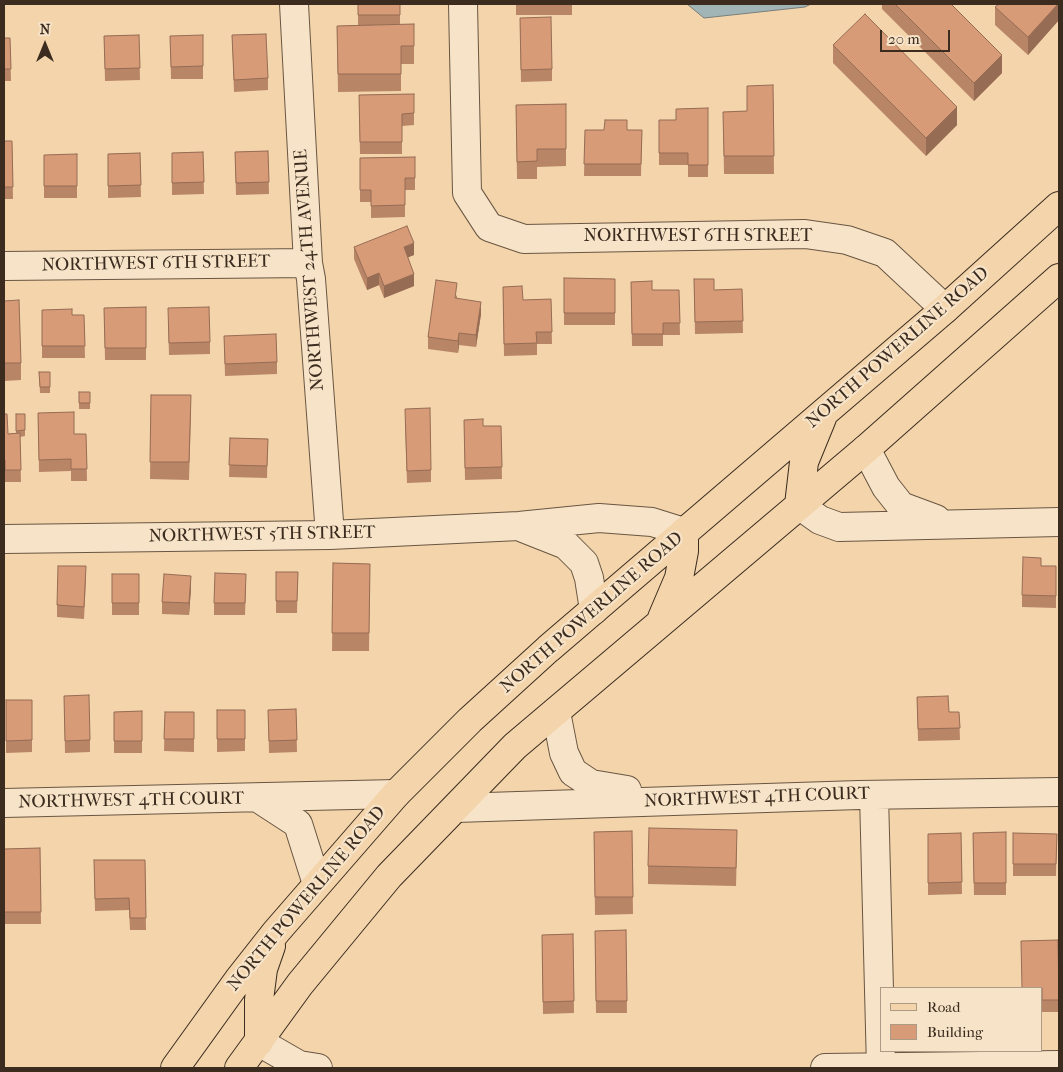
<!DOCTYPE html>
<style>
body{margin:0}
#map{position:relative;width:1063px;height:1072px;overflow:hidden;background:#f3d4ab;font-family:"IM FELL French Canon",serif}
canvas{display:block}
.frame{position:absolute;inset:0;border:5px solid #3b2c1f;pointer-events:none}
.legend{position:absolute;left:880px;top:987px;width:162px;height:65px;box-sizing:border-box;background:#f7e3c8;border:1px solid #ac9a84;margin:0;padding:6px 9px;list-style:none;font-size:15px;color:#3b2c1f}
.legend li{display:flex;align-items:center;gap:10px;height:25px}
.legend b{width:25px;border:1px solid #ac9a84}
.north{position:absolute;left:20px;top:20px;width:50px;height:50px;-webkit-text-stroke:4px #f7e3c8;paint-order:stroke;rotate:0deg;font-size:14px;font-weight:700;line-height:20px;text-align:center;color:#3b2c1f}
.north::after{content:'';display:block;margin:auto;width:18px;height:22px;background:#3b2c1f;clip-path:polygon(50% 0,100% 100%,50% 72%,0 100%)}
.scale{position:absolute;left:880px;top:30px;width:70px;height:22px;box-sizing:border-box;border:2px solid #3b2c1f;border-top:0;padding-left:6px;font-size:15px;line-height:18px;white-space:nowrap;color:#3b2c1f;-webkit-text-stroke:4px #f7e3c8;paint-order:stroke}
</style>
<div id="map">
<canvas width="1063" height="1072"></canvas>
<div class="frame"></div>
<ul class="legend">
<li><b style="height:6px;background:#f3d4ab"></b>Road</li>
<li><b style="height:14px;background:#d79b78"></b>Building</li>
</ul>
<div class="north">N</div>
<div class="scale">20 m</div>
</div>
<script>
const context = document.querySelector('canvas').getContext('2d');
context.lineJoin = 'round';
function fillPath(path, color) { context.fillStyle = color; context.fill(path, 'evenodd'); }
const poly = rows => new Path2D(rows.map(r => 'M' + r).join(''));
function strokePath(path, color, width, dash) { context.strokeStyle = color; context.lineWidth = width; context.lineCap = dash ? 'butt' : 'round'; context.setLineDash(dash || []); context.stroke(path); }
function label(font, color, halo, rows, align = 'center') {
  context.font = font + ' "IM FELL French Canon",serif'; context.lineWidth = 4.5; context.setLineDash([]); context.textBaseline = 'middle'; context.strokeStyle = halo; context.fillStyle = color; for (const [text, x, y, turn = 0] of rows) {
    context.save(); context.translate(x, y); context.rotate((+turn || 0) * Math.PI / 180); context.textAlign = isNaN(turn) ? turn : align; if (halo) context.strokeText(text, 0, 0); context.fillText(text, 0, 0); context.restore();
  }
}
const water = poly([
 [687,4,811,4,805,7,704,18,687,4]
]);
fillPath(water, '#a1b5b6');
strokePath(water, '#787e7a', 1);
const minor = poly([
 [294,4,308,263,311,279,330,535],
 [463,4,467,193,489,227,524,239,805,234,847,240,885,253,945,309],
 [4,266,308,263],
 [866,449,886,487,901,506,936,519],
 [799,505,820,520,839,527,1059,522],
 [523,528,566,545,584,563,589,578,594,610],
 [4,539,330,535,519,526,599,518,652,522,684,532],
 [556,712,564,753,573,772,591,784,627,790],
 [874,795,881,1068],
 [258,798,298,824,317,884],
 [4,803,396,794],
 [456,808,859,795,1059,792],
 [259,1042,299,1065,318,1068],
 [825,1068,1059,1065]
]);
const major = poly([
 [799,505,804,462,822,418],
 [662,618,679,578,684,551,684,532],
 [259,1042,259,1000,263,969,271,946],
 [175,1068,239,979,276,932,396,794,470,720,548,649,945,309,1059,206],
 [239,1068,300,984,389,876,515,746,866,449,1059,278]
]);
strokePath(minor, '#695642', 30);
strokePath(major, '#3b2c1f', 30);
strokePath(minor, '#f7e3c8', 28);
strokePath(major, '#f3d4ab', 28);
fillPath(poly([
 [358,4,400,4,400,25,414,24,414,64,401,64,401,91,338,92,337,26,358,25],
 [516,4,572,4,572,15,516,15],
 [882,4,951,4,1002,73,974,101,882,9],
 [1059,4,1059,20,1028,55,995,25,995,7],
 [520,18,552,69,552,81,521,82],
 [139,35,140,80,105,81,104,36],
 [232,35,268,78,268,90,234,92],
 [170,36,203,66,203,79,171,79],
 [4,38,10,38,11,81,4,81],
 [833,45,957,125,926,156,833,63],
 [773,85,774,174,724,174,723,112,747,111],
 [414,94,414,125,402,126,402,154,360,154,359,95],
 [566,104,566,166,537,167,537,179,517,179,516,105],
 [708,108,708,177,688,177,688,165,659,165,659,120,676,120],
 [585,130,642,130,641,176,584,176],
 [4,141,12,141,13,199,4,199],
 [268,151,269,194,236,195,235,152],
 [203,152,204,194,172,195,172,153],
 [140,153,141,197,108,198,108,154],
 [44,155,77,186,77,198,44,198],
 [415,157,415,190,405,190,405,217,371,218,371,202,360,202,360,158],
 [354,247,414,255,408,257,414,286,384,298,379,285,367,290,354,259],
 [564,278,615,279,615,325,564,325],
 [694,279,714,290,742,289,743,333,695,334],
 [631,282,652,290,679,290,680,335,663,335,663,346,632,346],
 [503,287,523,300,551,299,552,344,537,344,537,355,504,356],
 [457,295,457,298,481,314,476,347,459,345,458,353,428,349,428,337],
 [4,301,21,363,21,380,4,381],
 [146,307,146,360,105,360,104,308],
 [42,310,72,315,84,315,85,358,42,358],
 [168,320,210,342,210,354,169,355],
 [224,336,277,362,277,374,225,376],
 [39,372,50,372,50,393,40,393],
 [79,392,90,392,90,409,79,409],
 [151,395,191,413,189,480,150,479],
 [38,413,74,434,86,434,87,481,71,481,71,471,39,472],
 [4,414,8,434,16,433,16,414,25,414,25,436,20,437,21,482,5,482,5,472,4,472],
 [464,420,483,426,501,426,502,479,465,480],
 [405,421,431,470,431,482,407,483],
 [230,438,268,439,267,478,229,477],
 [333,563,370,564,369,651,332,651],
 [1041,566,1056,566,1056,608,1022,607,1022,595],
 [276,572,298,572,297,613,276,613],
 [112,574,139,574,139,615,112,615],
 [86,578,84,619,57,617,57,605],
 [246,586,245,615,214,615,214,603],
 [191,588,189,615,162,614,162,602],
 [64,696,90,740,90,752,65,753],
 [917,697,949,712,959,712,960,740,918,741],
 [6,700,32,700,32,752,6,753],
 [296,709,297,752,269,753,268,710],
 [217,710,245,710,245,751,217,752],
 [142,711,142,753,114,753,114,712],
 [165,712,194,712,194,752,164,751],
 [632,831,633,914,595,915,594,832],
 [1006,832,1006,895,974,895,973,833],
 [961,833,962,894,928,895,928,834],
 [1013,833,1057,834,1056,876,1013,876],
 [40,848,41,924,4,924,4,849],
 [737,848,736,886,648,884,648,866],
 [94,860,145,860,146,930,130,930,129,910,95,911],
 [626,930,627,1013,596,1013,595,931],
 [573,934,574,1013,543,1014,542,935],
 [1058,940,1059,1012,1042,1012,1042,988]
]), '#b98567');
fillPath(poly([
 [1058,4,1059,4,1059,20,1028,55,1028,37],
 [1002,55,1002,73,974,101,974,83],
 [957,107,957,125,926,156,926,138],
 [414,243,414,255,404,259,404,247],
 [379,273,379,285,367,290,367,278],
 [414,274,414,286,384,298,384,286],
 [481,302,481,314,476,347,476,335],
 [459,333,459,345,458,353,458,341],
 [191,576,191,588,189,615,189,603]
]), '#966c54');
const building = poly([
 [358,4,400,4,400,15,358,15,358,4],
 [895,4,951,4,1002,55,974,83,895,4],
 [999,4,1058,4,1028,37,995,7,999,4],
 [865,14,957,107,926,138,833,45,865,14],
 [551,17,552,69,521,70,520,18,551,17],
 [414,24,414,46,401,46,401,74,338,74,337,26,414,24],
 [266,34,268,78,234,80,232,35,266,34],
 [139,35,140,68,105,69,104,36,139,35],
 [203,35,203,66,171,67,170,36,203,35],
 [4,38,10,38,11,69,4,69,4,38],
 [773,85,774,156,724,156,723,112,747,111,747,86,773,85],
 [414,94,414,113,402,114,402,142,360,142,359,95,414,94],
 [566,104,566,149,537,149,537,161,517,162,516,105,566,104],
 [708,108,708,165,688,165,688,153,659,153,659,120,676,120,676,109,708,108],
 [605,120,627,120,627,130,642,130,641,164,584,164,585,130,604,130,605,120],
 [4,141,12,141,13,187,4,187,4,141],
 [268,151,269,182,236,183,235,152,268,151],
 [203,152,204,182,172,183,172,153,203,152],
 [140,153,141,185,108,186,108,154,140,153],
 [77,154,77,186,44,186,44,155,77,154],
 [415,157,415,178,405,178,405,205,371,206,371,190,360,190,360,158,415,157],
 [407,226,414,243,404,247,414,274,384,286,379,273,367,278,354,247,407,226],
 [564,278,615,279,615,313,564,313,564,278],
 [694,279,714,279,714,290,742,289,743,321,695,322,694,279],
 [436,280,457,283,455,298,481,302,476,335,459,333,458,341,428,337,436,280],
 [652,281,652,290,679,290,680,323,663,323,663,334,632,334,631,282,652,281],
 [522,286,523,300,551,299,552,332,536,332,537,343,504,344,503,287,522,286],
 [19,300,21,363,4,363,4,301,19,300],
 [146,307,146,348,105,348,104,308,146,307],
 [209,307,210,342,169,343,168,308,209,307],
 [72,309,72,315,84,315,85,346,42,346,42,310,72,309],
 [276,334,277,362,225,364,224,336,276,334],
 [39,372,50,372,50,387,40,387,39,372],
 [79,392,90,392,90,403,79,403,79,392],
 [151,395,191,395,189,462,150,462,151,395],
 [430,408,431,470,407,471,405,409,430,408],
 [74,412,74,434,86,434,87,469,71,469,71,459,39,460,38,413,74,412],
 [4,414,7,414,8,434,20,433,21,470,5,470,5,460,4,460,4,414],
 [16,414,25,414,25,430,16,431,16,414],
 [483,419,483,426,501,426,502,467,465,468,464,420,483,419],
 [230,438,268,439,267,466,229,465,230,438],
 [1023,557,1041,558,1041,566,1056,566,1056,596,1022,595,1023,557],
 [333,563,370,564,369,633,332,633,333,563],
 [58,566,86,566,84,607,57,605,58,566],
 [276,572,298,572,297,601,276,601,276,572],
 [215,573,246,574,245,603,214,603,215,573],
 [112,574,139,574,139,603,112,603,112,574],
 [164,574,191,576,189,603,162,602,164,574],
 [89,695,90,740,65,741,64,696,89,695],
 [948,696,949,712,959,712,960,728,918,729,917,697,948,696],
 [6,700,32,700,32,740,6,741,6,700],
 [296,709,297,740,269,741,268,710,296,709],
 [217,710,245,710,245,739,217,739,217,710],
 [142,711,142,741,114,741,114,712,142,711],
 [165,712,194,712,194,739,164,739,165,712],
 [649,828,737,830,736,868,648,866,649,828],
 [632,831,633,897,595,897,594,832,632,831],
 [1006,832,1006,883,974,883,973,833,1006,832],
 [961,833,962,882,928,883,928,834,961,833],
 [1013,833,1057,834,1056,864,1013,864,1013,833],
 [40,848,41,912,4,912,4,849,40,848],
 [94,860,145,860,146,918,130,918,129,898,95,899,94,860],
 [626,930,627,1001,596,1001,595,931,626,930],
 [573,934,574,1001,543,1002,542,935,573,934],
 [1058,940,1059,1000,1042,1000,1042,988,1022,988,1021,941,1058,940]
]);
fillPath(building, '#d79b78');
strokePath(building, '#966c54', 1);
label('18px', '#3b2c1f', '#f7e3c8', [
 ["NORTHWEST 6TH STREET",698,237],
 ["NORTHWEST 6TH STREET",156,264,-1],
 ["NORTHWEST 24TH AVENUE",310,270,-94],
 ["NORTH POWERLINE ROAD",898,348,-41],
 ["NORTHWEST 5TH STREET",262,535,-1],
 ["NORTH POWERLINE ROAD",592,613,-41],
 ["NORTHWEST 4TH COURT",757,798,-2],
 ["NORTHWEST 4TH COURT",131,801,-1],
 ["NORTH POWERLINE ROAD",307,899,-50]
]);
</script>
